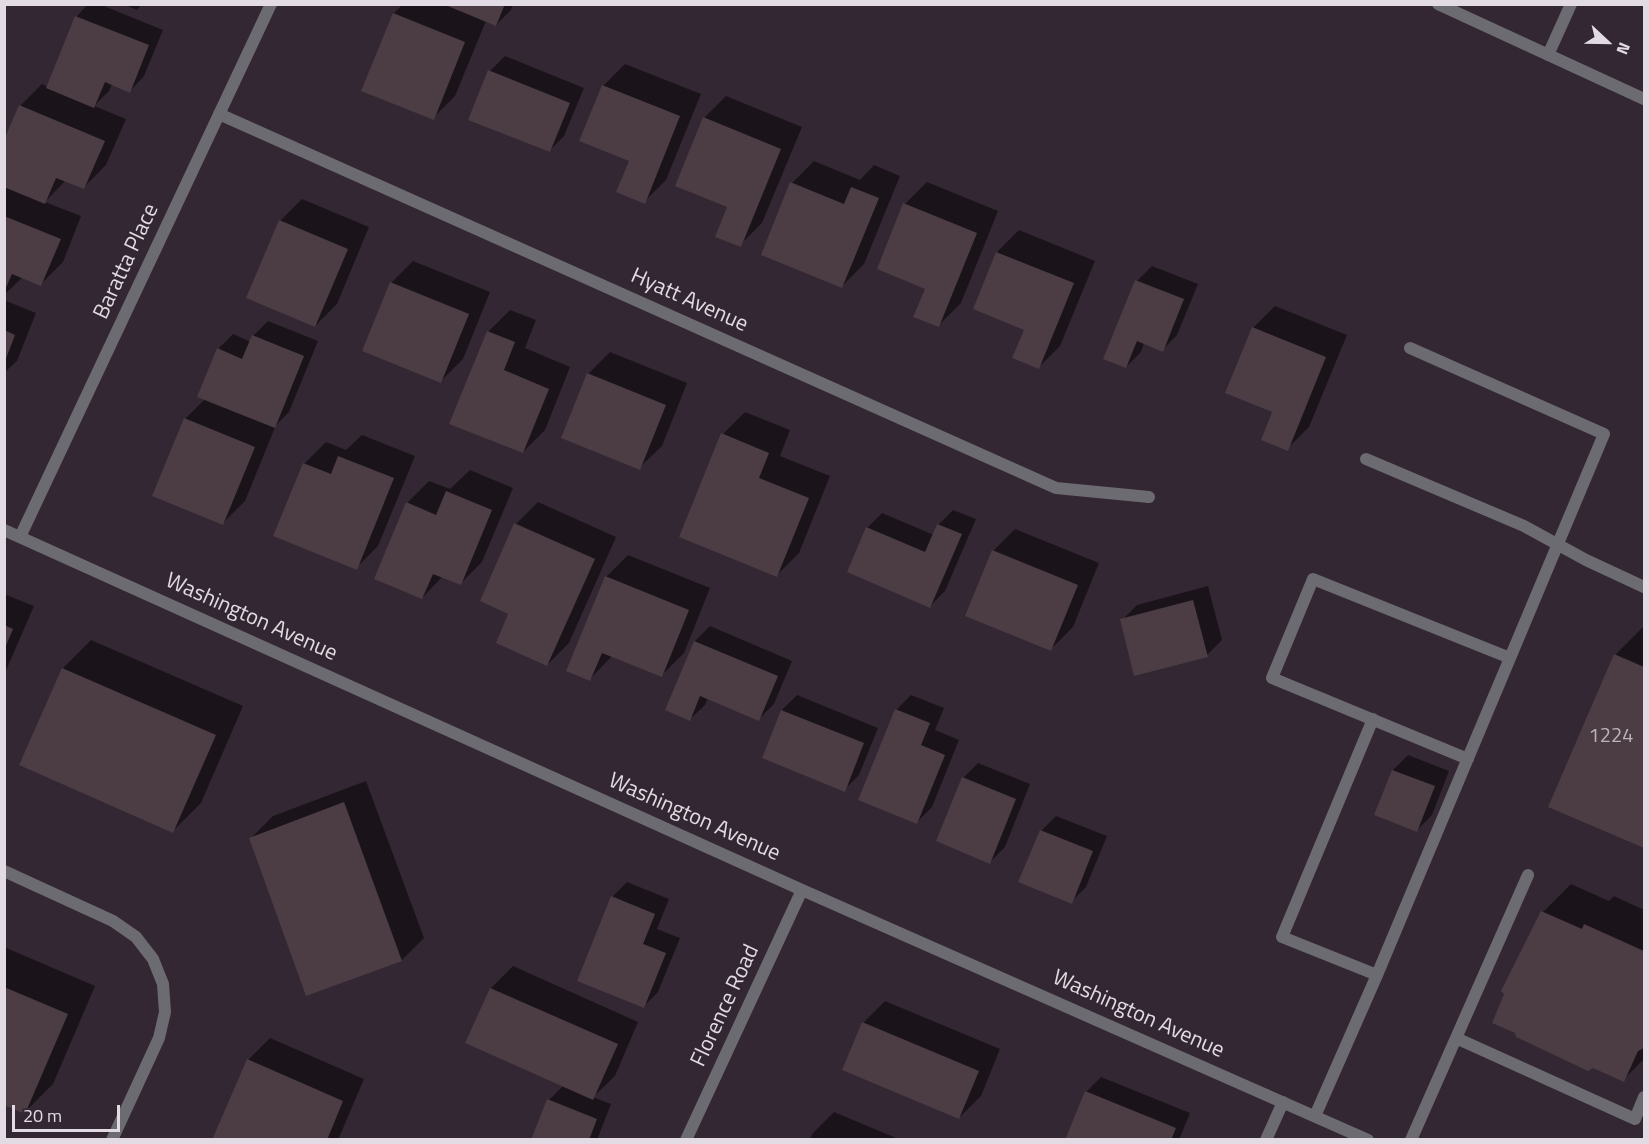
<!DOCTYPE html>
<style>
body{margin:0}
#map{position:relative;width:1649px;height:1144px;overflow:hidden;background:#322732;font-family:"Titillium Web",sans-serif}
canvas{display:block}
.frame{position:absolute;inset:0;border:6px solid #e2dbe3;pointer-events:none}
.north{position:absolute;left:1577px;top:12px;width:60px;height:60px;-webkit-text-stroke:4px #322732;paint-order:stroke;rotate:112deg;font-size:16px;font-weight:700;line-height:24px;text-align:center;color:#e2dbe3}
.north::after{content:'';display:block;margin:auto;width:21px;height:27px;background:#e2dbe3;clip-path:polygon(50% 0,100% 100%,50% 72%,0 100%)}
.scale{position:absolute;left:12px;top:1105px;width:108px;height:27px;box-sizing:border-box;border:3px solid #e2dbe3;border-top:0;padding-left:8px;font-size:18px;line-height:21px;white-space:nowrap;color:#e2dbe3;-webkit-text-stroke:4px #322732;paint-order:stroke}
</style>
<div id="map">
<canvas width="1649" height="1144"></canvas>
<div class="frame"></div>
<div class="north">N</div>
<div class="scale">20 m</div>
</div>
<script>
const context = document.querySelector('canvas').getContext('2d');
context.lineJoin = 'round';
function fillPath(path, color) { context.fillStyle = color; context.fill(path, 'evenodd'); }
const poly = rows => new Path2D(rows.map(r => 'M' + r).join(''));
function strokePath(path, color, width, dash) { context.strokeStyle = color; context.lineWidth = width; context.lineCap = dash ? 'butt' : 'round'; context.setLineDash(dash || []); context.stroke(path); }
function label(font, color, halo, rows, align = 'center') {
  context.font = font + ' "Titillium Web",sans-serif'; context.lineWidth = 4.5; context.setLineDash([]); context.textBaseline = 'middle'; context.strokeStyle = halo; context.fillStyle = color; for (const [text, x, y, turn = 0] of rows) {
    context.save(); context.translate(x, y); context.rotate((+turn || 0) * Math.PI / 180); context.textAlign = isNaN(turn) ? turn : align; if (halo) context.strokeText(text, 0, 0); context.fillText(text, 0, 0); context.restore();
  }
}
fillPath(poly([
 [88,4,99,4,163,30,144,76,130,91,112,84,109,91,94,106,126,119,106,165,84,187,66,180,45,202,81,216,63,262,41,284,23,277,4,295,4,144,20,106,42,84,48,87,77,16],
 [123,4,142,4,137,10],
 [403,4,513,4,511,10,496,25,486,21,455,96,433,118,363,90,394,13],
 [505,56,584,88,564,136,549,151,490,71],
 [625,64,701,94,666,180,644,202,603,86],
 [726,96,802,127,762,223,740,245,704,118],
 [814,161,860,180,874,165,900,176,864,264,842,286,792,183],
 [927,182,998,211,961,303,939,325,905,204],
 [302,199,369,227,337,304,315,326,280,221],
 [1019,230,1095,261,1060,346,1038,368,1026,329,975,309,997,252],
 [413,261,490,292,463,359,441,381,391,283],
 [1152,266,1198,284,1177,335,1162,350,1144,343,1141,352,1126,367,1137,281],
 [4,300,36,313,17,361,4,373],
 [1275,306,1347,335,1309,427,1287,449,1253,328],
 [510,310,536,320,525,348,570,367,545,430,523,452,488,332],
 [268,321,318,341,289,412,276,425,245,501,223,523,185,419,205,399,218,349,233,334,251,342,253,336],
 [610,352,687,383,662,446,639,468,588,374],
 [745,412,790,430,780,456,830,476,799,553,777,575,723,434],
 [362,435,415,456,378,546,356,568,304,464,326,442,346,450],
 [470,470,513,488,482,562,460,584,443,576,422,598,407,503,429,481,450,489],
 [538,502,616,537,569,643,547,665,510,613,516,524],
 [953,510,976,519,945,591,930,606,849,571,867,528,882,513,934,535,938,525],
 [1015,529,1099,563,1073,627,1051,649,993,551],
 [628,555,710,588,684,653,662,675,612,656,590,679,606,577],
 [1208,586,1222,640,1207,655,1122,620,1137,605],
 [4,594,34,606,4,675],
 [710,626,792,661,774,704,759,719,708,697,705,705,690,719,667,710,695,641],
 [1643,627,1644,627,1644,847,1550,807,1615,655],
 [91,640,243,706,201,803,173,831,63,668],
 [797,695,878,728,859,775,844,790,764,757,782,710],
 [911,695,944,708,935,730,959,740,932,807,917,822,896,710],
 [1408,755,1449,771,1432,815,1417,830,1376,814,1393,770],
 [978,763,1030,784,1005,847,990,862,963,778],
 [366,781,424,938,402,960,251,838,273,816],
 [1056,816,1107,836,1086,887,1071,902,1041,831],
 [627,882,669,899,657,929,680,938,658,992,643,1007,612,897],
 [1571,884,1609,901,1614,896,1644,910,1644,1059,1623,1080,1543,912],
 [4,947,95,986,53,1084,25,1112,4,1104],
 [513,966,638,1022,615,1076,593,1097,611,1104,597,1140,533,1140,549,1100,564,1085,491,988],
 [885,1001,1000,1049,981,1096,959,1118,863,1023],
 [270,1038,364,1079,338,1140,214,1140,248,1060],
 [1101,1077,1190,1113,1179,1140,1070,1140,1086,1092],
 [834,1112,901,1140,810,1140,812,1134]
]), '#0007');
fillPath(poly([
 [443,4,505,4,496,26],
 [393,13,465,42,434,120,361,91],
 [75,16,149,45,130,93,105,82,94,108,46,88],
 [488,70,570,103,550,152,468,120],
 [602,85,680,116,645,204,616,192,629,161,579,141],
 [19,105,105,141,84,189,56,178,45,204,4,187,4,140],
 [703,117,781,149,741,247,715,237,727,207,675,186],
 [790,182,844,204,851,187,879,198,842,288,761,255],
 [903,203,977,233,939,327,913,317,925,289,877,269],
 [4,216,61,239,41,286,12,274,4,292],
 [279,220,348,249,315,327,246,298],
 [996,252,1074,283,1039,369,1012,358,1024,330,973,309],
 [1135,280,1184,299,1163,352,1137,341,1126,368,1103,359],
 [390,282,469,314,441,383,362,351],
 [1252,327,1326,357,1288,451,1261,440,1272,412,1225,393],
 [4,330,15,335,5,361,4,361],
 [487,331,515,342,504,370,549,389,523,453,449,424],
 [252,335,304,356,275,428,197,397,217,348,242,359],
 [587,373,666,405,640,470,561,438],
 [184,418,255,447,223,525,152,496],
 [721,433,769,453,759,478,809,498,777,577,679,537],
 [338,456,394,478,357,570,273,536,303,463,331,474],
 [446,491,492,510,461,585,433,574,422,599,374,579,406,502,436,515],
 [514,523,595,559,547,666,496,643,508,614,480,601],
 [937,524,962,534,930,608,847,572,866,527,925,552],
 [992,550,1078,585,1051,651,965,616],
 [605,576,689,610,662,677,602,653,590,681,566,671],
 [1193,600,1208,657,1134,676,1120,619],
 [4,625,13,629,5,648,4,648],
 [694,641,778,676,759,721,700,696,690,721,665,710],
 [1614,654,1644,667,1644,848,1548,807],
 [62,668,216,735,173,833,19,765],
 [895,709,930,723,921,745,945,755,917,824,858,800],
 [781,710,864,743,845,792,762,758],
 [1392,770,1435,786,1417,832,1374,815],
 [962,777,1016,799,990,864,936,841],
 [344,802,402,961,306,996,249,838],
 [1040,830,1093,851,1072,904,1018,882],
 [611,896,655,914,643,944,666,953,644,1008,577,981],
 [1541,911,1582,929,1584,924,1644,951,1644,1048,1638,1051,1624,1082,1593,1068,1588,1071,1516,1037,1515,1033,1492,1023,1504,994,1501,991],
 [4,987,68,1014,25,1114,4,1105],
 [490,988,618,1044,593,1100,465,1043],
 [862,1022,979,1071,959,1119,842,1070],
 [247,1059,343,1101,327,1140,212,1140],
 [1085,1091,1176,1128,1171,1140,1065,1140],
 [547,1099,597,1119,589,1140,531,1140]
]), '#4c3c44');
strokePath(poly([
 [1366,459,1524,526,1586,560,1644,587],
 [1373,719,1282,937,1377,975],
 [1468,759,1272,678,1313,579,1510,658],
 [1456,1038,1635,1119,1644,1097],
 [1315,1116,1377,975,1604,434,1410,348],
 [1411,1140,1528,875]
]), '#6d6b72', 12);
strokePath(poly([
 [1438,4,1644,99],
 [1548,55,1571,4],
 [219,114,1056,488,1149,497],
 [4,530,802,890,1368,1140],
 [20,537,271,4],
 [4,871,113,921,136,937,153,959,163,984,165,1012,159,1038,112,1140],
 [686,1140,802,890],
 [1266,1140,1283,1102]
]), '#6d6b72', 12);
label('20px', '#bcb3bb', null, [
 ["1224",1611,737]
]);
label('22px', '#e2dbe3', '#322732', [
 ["Baratta Place",127,262,-65],
 ["Hyatt Avenue",689,301,24],
 ["Washington Avenue",251,618,24],
 ["Washington Avenue",694,818,24],
 ["Florence Road",726,1006,-65],
 ["Washington Avenue",1138,1015,24]
]);
</script>
